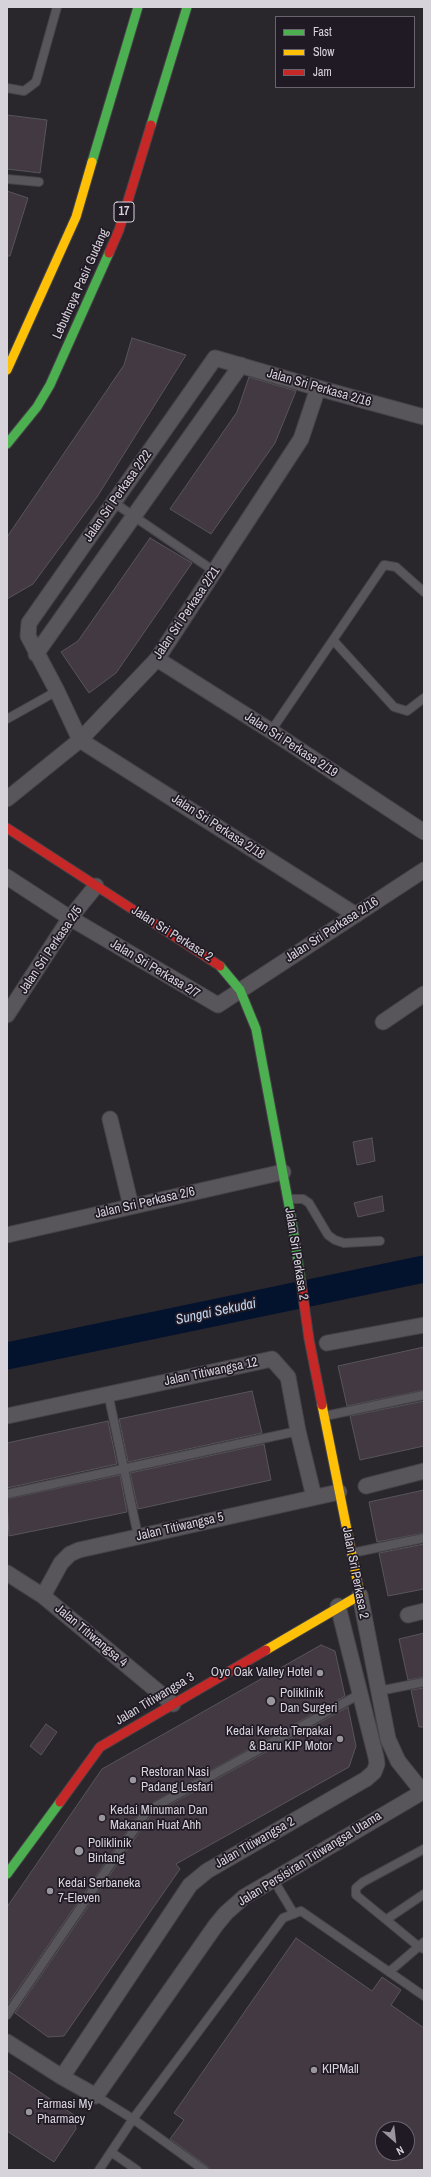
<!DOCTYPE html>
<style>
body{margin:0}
#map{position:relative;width:431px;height:2177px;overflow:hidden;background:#29262c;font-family:"Archivo Narrow",sans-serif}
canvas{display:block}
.frame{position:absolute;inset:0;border:8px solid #d7d3db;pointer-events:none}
.legend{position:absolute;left:275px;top:16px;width:140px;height:72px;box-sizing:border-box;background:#201a25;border:1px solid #69646e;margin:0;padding:5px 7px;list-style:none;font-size:12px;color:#d7d3db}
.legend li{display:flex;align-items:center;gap:8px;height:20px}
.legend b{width:20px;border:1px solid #69646e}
.north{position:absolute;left:375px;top:2121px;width:40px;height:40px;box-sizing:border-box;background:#201a25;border:1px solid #69646e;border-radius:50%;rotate:152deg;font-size:11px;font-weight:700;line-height:16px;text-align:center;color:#d7d3db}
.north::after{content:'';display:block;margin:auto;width:14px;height:18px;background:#9a969e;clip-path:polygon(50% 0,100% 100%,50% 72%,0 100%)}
</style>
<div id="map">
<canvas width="431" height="2177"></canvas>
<div class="frame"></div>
<ul class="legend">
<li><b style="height:5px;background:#4caf50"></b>Fast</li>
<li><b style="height:5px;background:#ffc107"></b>Slow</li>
<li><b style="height:5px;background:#c62828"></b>Jam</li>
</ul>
<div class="north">N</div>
</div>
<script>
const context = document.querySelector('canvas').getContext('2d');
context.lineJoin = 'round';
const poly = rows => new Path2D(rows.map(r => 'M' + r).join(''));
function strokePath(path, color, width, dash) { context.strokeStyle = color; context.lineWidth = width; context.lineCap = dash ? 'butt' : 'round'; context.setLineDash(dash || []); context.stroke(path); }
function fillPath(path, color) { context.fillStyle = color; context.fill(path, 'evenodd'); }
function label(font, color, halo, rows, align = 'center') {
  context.font = font + ' "Archivo Narrow",sans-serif'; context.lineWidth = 3.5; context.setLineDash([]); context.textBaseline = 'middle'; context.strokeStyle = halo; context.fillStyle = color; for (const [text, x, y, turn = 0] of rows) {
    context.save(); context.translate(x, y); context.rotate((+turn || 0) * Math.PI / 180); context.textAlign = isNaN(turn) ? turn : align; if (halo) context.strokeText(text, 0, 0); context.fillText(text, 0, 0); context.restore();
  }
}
strokePath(poly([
 [7,1356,424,1269]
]), '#04132d', 27);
const building = poly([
 [7,115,47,120,40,173,7,169,7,115],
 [7,191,28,198,10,256,7,256,7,191],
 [132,338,186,355,97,497,33,584,7,599,7,537,124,365,132,338],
 [249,377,296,391,275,443,211,534,170,509,237,412,249,377],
 [150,538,192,563,116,673,89,693,61,652,78,641,150,538],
 [372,1138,375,1161,357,1165,353,1142,372,1138],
 [382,1196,384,1211,358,1217,354,1203,382,1196],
 [424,1347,424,1390,347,1406,338,1366,424,1347],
 [252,1391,262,1433,128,1462,119,1419,252,1391],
 [424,1401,424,1446,360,1460,350,1416,424,1401],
 [108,1421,117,1464,7,1488,7,1443,108,1421],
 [264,1444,271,1480,138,1509,130,1473,264,1444],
 [120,1475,127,1512,9,1536,7,1499,120,1475],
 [424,1490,424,1533,377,1542,369,1502,424,1490],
 [424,1544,424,1589,388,1596,379,1553,424,1544],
 [424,1633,424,1677,408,1680,399,1639,424,1633],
 [321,1645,335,1651,345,1696,143,1808,7,2005,7,1907,102,1769,321,1645],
 [424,1688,424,1727,419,1727,411,1690,424,1688],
 [348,1707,356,1746,349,1767,176,1864,180,1869,64,2036,48,2037,15,2013,151,1815,348,1707],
 [46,1724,57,1732,41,1755,30,1746,46,1724],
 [296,1938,372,1991,382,1977,401,1990,391,2005,424,2028,424,2170,210,2170,207,2166,170,2139,184,2120,174,2113,296,1938],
 [383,2129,407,2129,407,2153,383,2153,383,2129],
 [7,2070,74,2115,76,2129,54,2162,7,2131,7,2070]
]);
fillPath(building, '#433943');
strokePath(building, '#585559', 1);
const lane = poly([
 [7,88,24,91,36,82,57,7],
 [7,179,39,182],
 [113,502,214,571],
 [333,640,394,707,407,711,424,698],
 [7,719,57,691],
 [271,731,384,565,396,567,424,592],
 [289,1199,303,1199,309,1203,328,1235,335,1240,344,1243,380,1241],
 [108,1393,138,1536],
 [325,1416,424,1395],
 [7,1494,298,1431],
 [352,1553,424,1538],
 [379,1691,424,1682],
 [424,1849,363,1882,356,1888,356,1895,418,1946,424,1949],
 [273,1879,294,1914],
 [387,1919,424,1894],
 [389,1972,424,1942],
 [7,2015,147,1811,360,1694],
 [96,2096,133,2119,204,2170],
 [111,2152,137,2170],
 [99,2170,133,2119,283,1918,301,1911,424,1996]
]);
const street = poly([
 [36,654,241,365],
 [157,659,271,731,424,832],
 [7,799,80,740,157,659,301,439,318,388],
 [7,877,70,918,218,1005,424,870],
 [356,915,80,740,57,691,28,636,29,623,215,358,318,388,424,417],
 [7,1015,70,918,96,886],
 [383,1022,424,994],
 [110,1119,131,1206],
 [7,1235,283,1172],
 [327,1343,424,1325],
 [7,1416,272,1359,288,1377,298,1431,314,1497],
 [366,1486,424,1471],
 [7,1573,43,1596,173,1704],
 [360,1595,388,1739,398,1761,422,1791],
 [43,1596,61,1563,70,1554,79,1550,339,1492],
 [408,1615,424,1611],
 [7,2042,62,2077,96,2096,216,1925,226,1913,244,1897,424,1791],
 [62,2077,190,1885,207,1871,366,1779,374,1772,377,1764,376,1757,338,1606]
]);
const fast = poly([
 [151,125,187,7],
 [92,162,138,7],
 [7,444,37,407,50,385,109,253],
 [220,966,240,990,256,1029,292,1222,301,1282],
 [7,1874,60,1802]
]);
const slow = poly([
 [7,370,76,217,92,162],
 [266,1650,360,1595,322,1405]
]);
const jam = poly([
 [109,253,119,230,151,125],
 [7,828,220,966],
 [301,1282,309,1339,322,1405],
 [60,1802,100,1747,266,1650]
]);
strokePath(lane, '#454348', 10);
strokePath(street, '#454348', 17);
strokePath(fast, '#454348', 11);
strokePath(slow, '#454348', 11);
strokePath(jam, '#454348', 11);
strokePath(lane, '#59565b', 8);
strokePath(street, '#59565b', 15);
strokePath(fast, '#4caf50', 9);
strokePath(slow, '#ffc107', 9);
strokePath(jam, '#c62828', 9);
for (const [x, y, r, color] of [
 [320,1673,4,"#9a969e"],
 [271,1701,5,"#9a969e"],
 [340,1739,4,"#9a969e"],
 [133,1780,4,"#9a969e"],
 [102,1818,4,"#9a969e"],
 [79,1851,5,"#9a969e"],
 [50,1891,4,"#9a969e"],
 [314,2070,4,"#9a969e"],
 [29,2112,4,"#9a969e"]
]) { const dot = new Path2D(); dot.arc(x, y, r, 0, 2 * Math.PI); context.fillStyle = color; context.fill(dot); strokePath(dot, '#201a25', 1.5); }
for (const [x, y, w] of [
 [124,212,20]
]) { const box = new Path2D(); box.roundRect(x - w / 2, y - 10, w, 20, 3); context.fillStyle = '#201a25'; context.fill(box); strokePath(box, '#d7d3db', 1); }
label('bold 12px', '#d7d3db', null, [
 ["17",124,212]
]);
label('13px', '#d7d3db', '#201a25', [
 ["Lebuhraya Pasir Gudang",81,284,-66],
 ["Jalan Sri Perkasa 2/16",319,388,16],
 ["Jalan Sri Perkasa 2/22",118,496,-55],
 ["Jalan Sri Perkasa 2/21",187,613,-56],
 ["Jalan Sri Perkasa 2/19",291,745,33],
 ["Jalan Sri Perkasa 2/18",218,827,33],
 ["Jalan Sri Perkasa 2/16",332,930,-33],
 ["Jalan Sri Perkasa 2",172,934,32],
 ["Jalan Sri Perkasa 2/5",51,950,-56],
 ["Jalan Sri Perkasa 2/7",155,969,31],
 ["Jalan Sri Perkasa 2/6",145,1203,-13],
 ["Jalan Sri Perkasa 2",296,1254,81],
 ["Jalan Titiwangsa 12",211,1372,-12],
 ["Jalan Titiwangsa 5",180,1527,-13],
 ["Jalan Sri Perkasa 2",355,1573,79],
 ["Jalan Titiwangsa 4",91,1636,40],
 ["Jalan Titiwangsa 3",155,1699,-31],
 ["Jalan Titiwangsa 2",255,1843,-30],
 ["Jalan Persisiran Titiwangsa Utama",310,1859,-32]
]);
label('13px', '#d7d3db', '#201a25', [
 ["Oyo Oak Valley Hotel",312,1673,"right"],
 ["Poliklinik",280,1694],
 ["Dan Surgeri",280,1709],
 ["Kedai Kereta Terpakai",332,1732,"right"],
 ["& Baru KIP Motor",332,1747,"right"],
 ["Restoran Nasi",141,1773],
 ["Padang Lesfari",141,1788],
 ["Kedai Minuman Dan",110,1811],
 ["Makanan Huat Ahh",110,1826],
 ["Poliklinik",88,1844],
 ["Bintang",88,1859],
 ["Kedai Serbaneka",58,1884],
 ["7-Eleven",58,1899],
 ["KIPMall",322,2070],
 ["Farmasi My",37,2105],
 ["Pharmacy",37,2120]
], 'left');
label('italic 14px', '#c2d7f2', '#201a25', [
 ["Sungai Sekudai",216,1312,-12]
]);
</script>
